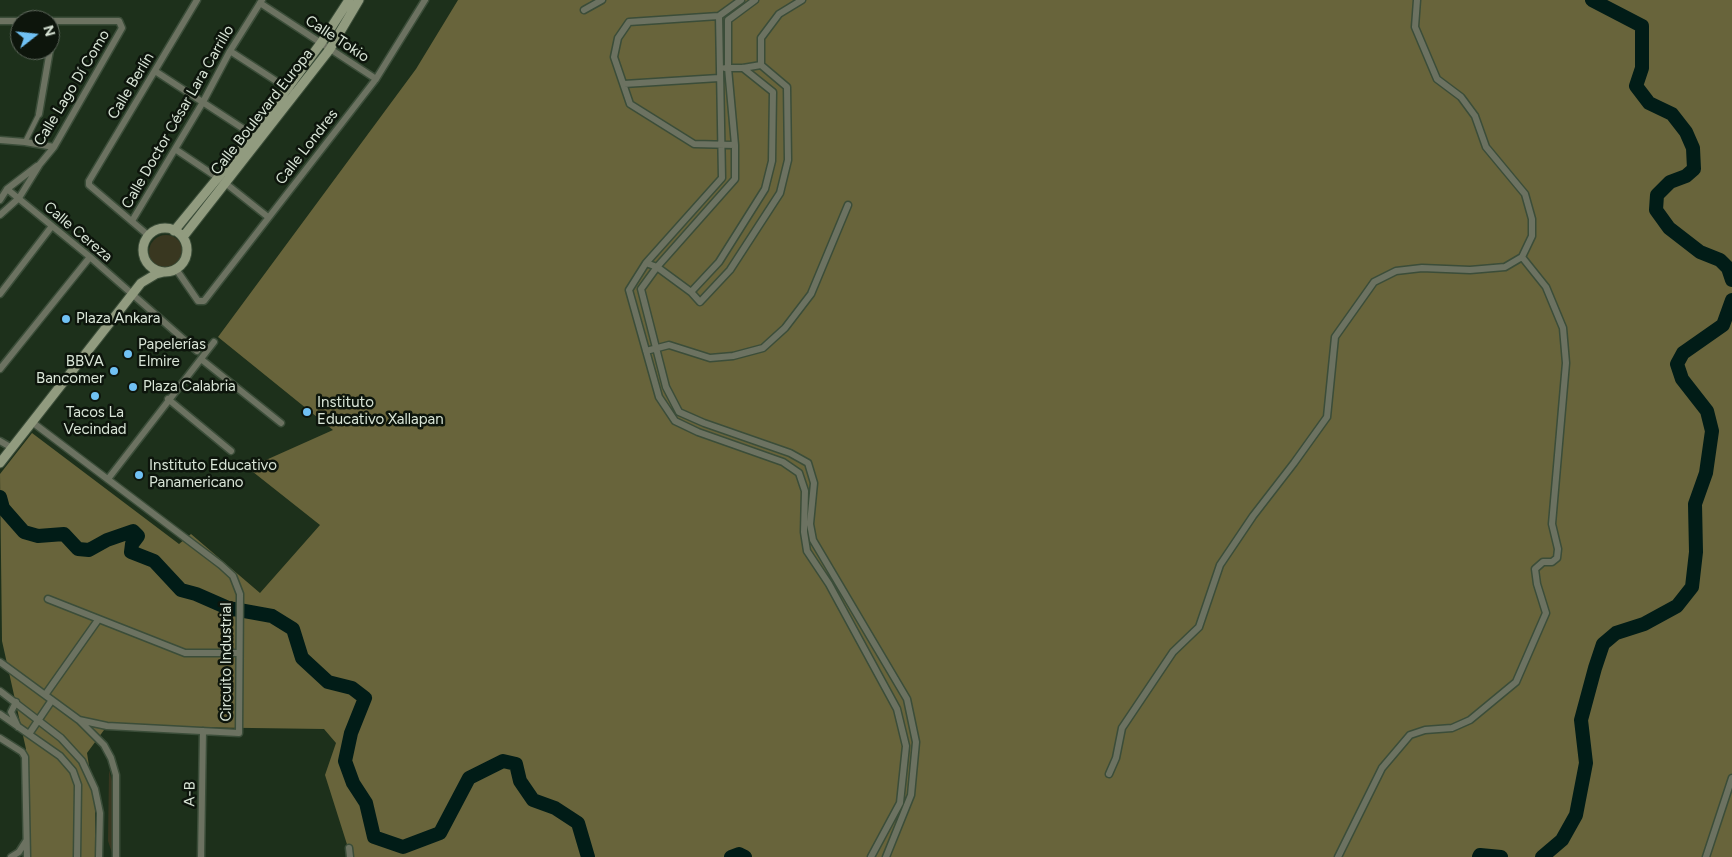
<!DOCTYPE html>
<meta charset="utf-8">
<style>
body{margin:0}
#map{position:relative;width:1732px;height:857px;overflow:hidden;background:#1d301b;font-family:Figtree,sans-serif}
canvas{display:block}
.north{position:absolute;left:10px;top:10px;width:50px;height:50px;box-sizing:border-box;background:#0d150c;border:1px solid #5f685d;border-radius:50%;rotate:74deg;font-size:14px;font-weight:700;line-height:20px;text-align:center;color:#d9e5d7}
.north::after{content:'';display:block;margin:auto;width:18px;height:22px;background:#70c1f4;clip-path:polygon(50% 0,100% 100%,50% 72%,0 100%)}
</style>
<div id="map">
<canvas width="1732" height="857"></canvas>
<div class="north">N</div>
</div>
<script>
const context = document.querySelector('canvas').getContext('2d');
context.lineJoin = 'round';
function fillPath(path, color) { context.fillStyle = color; context.fill(path, 'evenodd'); }
const poly = rows => new Path2D(rows.map(r => 'M' + r).join(''));
function strokePath(path, color, width, dash) { context.strokeStyle = color; context.lineWidth = width; context.lineCap = dash ? 'butt' : 'round'; context.setLineDash(dash || []); context.stroke(path); }
function label(font, color, halo, rows, align = 'center') {
  context.font = font + ' Figtree,sans-serif'; context.lineWidth = 5; context.setLineDash([]); context.textBaseline = 'middle'; context.strokeStyle = halo; context.fillStyle = color; for (const [text, x, y, turn = 0] of rows) {
    context.save(); context.translate(x, y); context.rotate((+turn || 0) * Math.PI / 180); context.textAlign = isNaN(turn) ? turn : align; if (halo) context.strokeText(text, 0, 0); context.fillText(text, 0, 0); context.restore();
  }
}
fillPath(poly([
 '149 252a17 17 0 1 1 34 0a17 17 0 1 1-34 0Z',
 [109,770,112,781,113,856,108,841]
]), '#393720');
fillPath(poly([
 [458,0,1732,0,1732,857,351,857,325,775,336,743,324,729,107,726,87,753,95,804,95,857,28,857,26,749,2,641,0,474,32,433,179,544,191,534,260,593,320,525,248,468,333,430,218,337,416,69]
]), '#68643b');
strokePath(poly([
 [1592,0,1642,26,1642,68,1636,86,1649,103,1672,114,1686,132,1693,148,1694,169,1686,176,1670,182,1657,195,1656,210,1669,228,1700,252,1720,260,1728,268,1732,280],
 [0,497,3,508,24,532,38,536,64,534,78,549,89,550,107,540,133,531,138,536,132,544,131,552,154,561,181,590,196,594,228,608,272,616,293,629,302,658,328,682,352,688,365,698,351,733,345,761,353,783,366,803,374,837,403,847,440,833,469,778,503,761,516,764,520,781,533,800,555,808,578,823,588,857],
 [731,857,739,854,745,857],
 [1479,857,1480,855,1501,857],
 [1542,857,1562,840,1576,815,1586,763,1581,720,1595,668,1603,644,1616,633,1644,624,1677,606,1692,587,1696,552,1695,504,1706,473,1712,431,1707,411,1682,379,1677,364,1683,353,1723,325,1732,300]
]), '#011c17', 14);
const pedestrian = poly([
 [25,142,39,114]
]);
const minor = poly([
 [741,0,719,16,722,178,646,263,629,290,659,397,675,421,698,432,783,462,799,473,805,491,804,532,807,551,829,584,897,709,906,746,900,803,871,857],
 [755,0,728,20,728,68,735,145,735,179,657,267,641,289,666,387,679,412,704,423,790,453,808,463,814,483,810,524,813,540,907,699,916,742,911,795,886,857],
 [260,3,376,79],
 [584,10,602,0],
 [719,16,629,22,618,38,614,57,630,104,694,144,735,145],
 [0,21,20,21],
 [50,49,55,21],
 [230,51,290,90],
 [725,68,743,68,761,65],
 [155,71,256,137],
 [624,84,719,78],
 [39,114,50,50],
 [0,140,25,142,54,147],
 [175,149,224,182,268,217],
 [7,189,90,257,197,351],
 [0,200,7,189,37,166],
 [0,215,19,198,40,164,54,147,122,28,119,21,50,21],
 [132,221,203,102,230,51,262,0],
 [149,236,89,185,89,181,197,0],
 [646,263,657,267,691,292,700,302,730,270,780,193,788,160,787,87,761,65,761,38,779,14,802,0],
 [176,269,198,301,204,301,376,79,425,0],
 [691,292,719,262,765,189,772,161,773,92,743,68],
 [0,294,52,226],
 [646,351,669,345,710,358,733,356,763,348,785,328,811,294,848,205],
 [201,359,281,423],
 [0,369,90,257],
 [168,399,231,451],
 [32,422,221,565,233,576,240,594,239,733,107,726,79,720],
 [0,441,12,448],
 [108,479,214,342],
 [48,599,185,653,239,653],
 [0,662,79,720,104,745,111,758,116,775,116,857],
 [0,691,61,738,82,761,95,789,100,813,99,857],
 [45,695,98,620],
 [16,702,11,712,18,727],
 [0,714,60,756,73,771,78,785,77,857],
 [29,734,52,700],
 [0,738,22,752,25,757,27,857],
 [1109,774,1116,758,1122,728,1173,652,1199,627,1220,565,1253,516,1294,463,1327,417,1335,337,1374,282,1396,271,1422,268,1470,270,1505,267,1522,257],
 [349,848,350,857],
 [11,857,19,852,26,841],
 [201,857,203,731],
 [1338,857,1382,768,1410,735,1425,730,1452,728,1470,720,1516,682,1546,613,1537,584,1535,569,1543,562,1552,562,1557,558,1558,549,1552,524,1566,363,1563,328,1546,287,1522,257,1532,236,1532,219,1525,194,1486,147,1475,116,1461,97,1437,79,1415,27,1417,0],
 [1706,857,1732,778]
]);
const secondary = poly([
 '143 250a22 22 0 1 1 44 0a22 22 0 1 1-44 0Z',
 [174,231,253,135,321,43,349,0],
 [183,237,330,49,359,0],
 [0,463,141,283,156,274,164,272]
]);
strokePath(pedestrian, '#3b4d39', 7);
strokePath(minor, '#3b4d39', 9);
strokePath(secondary, '#3b4d39', 11);
strokePath(pedestrian, '#6c7261', 4.5);
strokePath(minor, '#6c7261', 6);
strokePath(secondary, '#919b7f', 9);
for (const [x, y, r, color] of [
 [66,319,5,"#70c1f4"],
 [128,354,5,"#70c1f4"],
 [114,371,5,"#70c1f4"],
 [133,387,5,"#70c1f4"],
 [95,396,5,"#70c1f4"],
 [307,412,5,"#70c1f4"],
 [139,475,5,"#70c1f4"]
]) { const dot = new Path2D(); dot.arc(x, y, r, 0, 2 * Math.PI); context.fillStyle = color; context.fill(dot); strokePath(dot, '#0d150c', 2); }
label('15px', '#d9e5d7', '#0d150c', [
 ["Calle Tokio",337,39,33],
 ["Calle Berlín",131,86,-59],
 ["Calle Lago Dí Como",72,88,-59],
 ["Calle Boulevard Europa",262,112,-52],
 ["Calle Doctor César Lara Carrillo",178,117,-60],
 ["Calle Londres",307,147,-52],
 ["Calle Cereza",78,232,40],
 ["Circuito Industrial",227,662,-90],
 ["A-B",190,794,-89]
]);
label('15px', '#d9e5d7', '#0d150c', [
 ["Plaza Ankara",76,319],
 ["Papelerías",138,345],
 ["Elmire",138,362],
 ["BBVA",104,362,"right"],
 ["Bancomer",104,379,"right"],
 ["Plaza Calabria",143,387],
 ["Instituto",317,403],
 ["Educativo Xallapan",317,420],
 ["Tacos La",95,413,"center"],
 ["Vecindad",95,430,"center"],
 ["Instituto Educativo",149,466],
 ["Panamericano",149,483]
], 'left');
</script>
